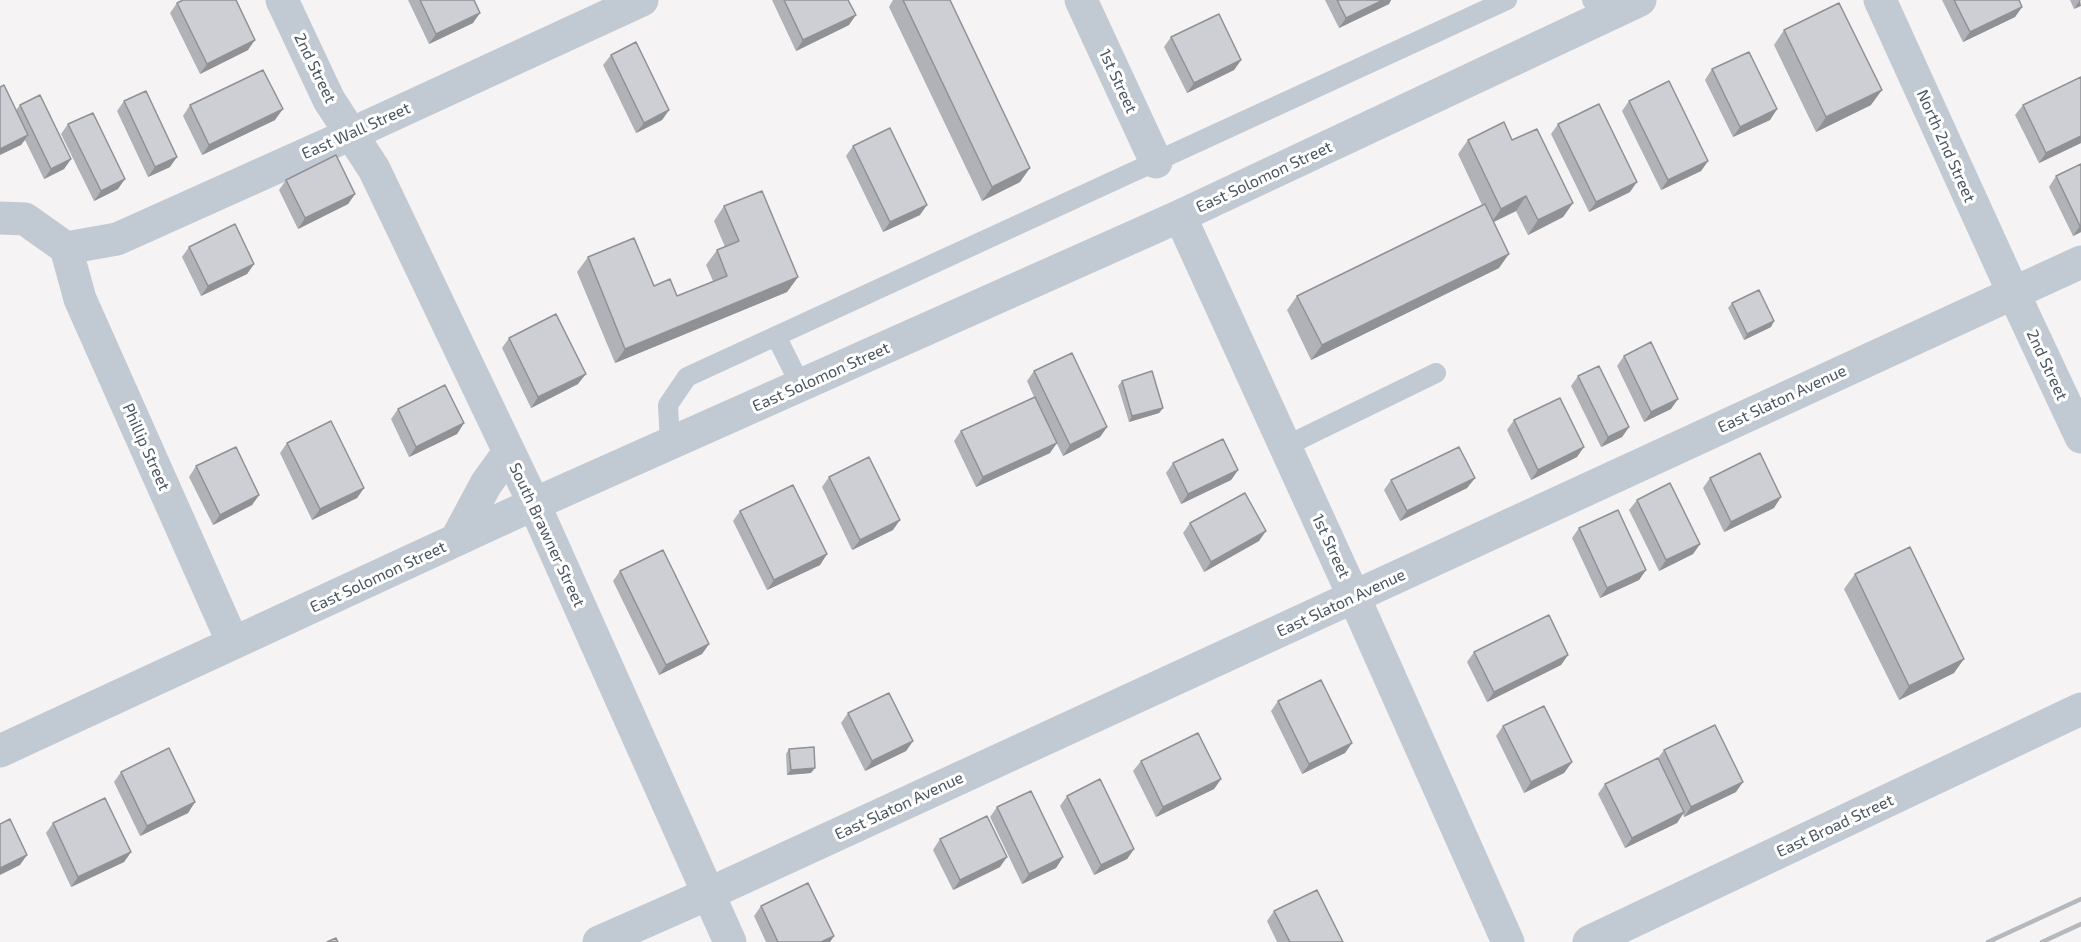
<!DOCTYPE html>
<style>
body{margin:0}
canvas{display:block;background:#f5f3f3}
</style>
<canvas width="2081" height="942"></canvas>
<script>
const context = document.querySelector('canvas').getContext('2d');
context.lineJoin = 'round';
const poly = rows => new Path2D(rows.map(r => 'M' + r).join(''));
function strokePath(path, color, width, dash) { context.strokeStyle = color; context.lineWidth = width; context.lineCap = dash ? 'butt' : 'round'; context.setLineDash(dash || []); context.stroke(path); }
function fillPath(path, color) { context.fillStyle = color; context.fill(path, 'evenodd'); }
function label(font, color, halo, rows, align = 'center') {
  context.font = font + ' "Exo 2",sans-serif'; context.lineWidth = 6; context.setLineDash([]); context.textBaseline = 'middle'; context.strokeStyle = halo; context.fillStyle = color; for (const [text, x, y, turn = 0] of rows) {
    context.save(); context.translate(x, y); context.rotate((+turn || 0) * Math.PI / 180); context.textAlign = isNaN(turn) ? turn : align; if (halo) context.strokeText(text, 0, 0); context.fillText(text, 0, 0); context.restore();
  }
}
strokePath(poly([
 [1592,0,1606,15],
 [776,336,801,386],
 [670,443,668,405,687,377,1507,0],
 [1286,446,1436,373]
]), '#c1cad2', 20);
strokePath(poly([
 [282,0,329,100,374,169,534,504,730,942],
 [1081,0,1156,162],
 [1880,0,2013,292,2081,437],
 [1180,216,1354,597,1508,942],
 [0,218,25,219,66,248],
 [66,248,117,239,351,134,642,0],
 [66,248,80,299,233,643],
 [456,540,486,484,509,452],
 [0,751,534,504,1180,216,1640,0],
 [599,942,708,894,2081,262],
 [1589,942,2081,709]
]), '#c1cad2', 33);
strokePath(poly([
 [1988,942,2081,899],
 [2042,942,2081,924]
]), '#b5b8bd', 4.5);
fillPath(poly([
 [408,0,474,0,473,23,429,44],
 [772,0,848,0,849,25,796,51],
 [893,0,903,0,1020,182,982,201,889,7],
 [1325,0,1391,0,1389,4,1339,28],
 [1942,0,2019,0,2022,7,2015,17,1963,42],
 [2070,0,2081,0,2074,9],
 [177,3,248,50,200,74,170,13],
 [1784,30,1871,105,1816,132,1774,45],
 [1171,37,1241,60,1234,70,1187,93,1164,47],
 [611,55,669,110,662,120,636,133,603,65],
 [1712,69,1777,109,1770,120,1733,137,1705,80],
 [2081,77,2081,143,2039,163,2015,115,2023,105],
 [124,101,170,167,148,177,117,111],
 [1629,101,1708,161,1701,171,1661,190,1622,111],
 [20,105,71,159,64,169,44,179,25,140,21,145,16,110],
 [190,105,275,120,202,155,183,116],
 [68,124,118,189,94,201,61,134],
 [1558,124,1630,192,1589,212,1551,134],
 [1468,140,1512,140,1573,203,1563,217,1528,235,1516,211,1494,222,1499,268,1311,360,1287,310,1297,296,1482,205,1458,154],
 [853,146,920,215,883,232,846,156],
 [2081,164,2081,232,2073,236,2049,187,2056,176],
 [286,180,355,194,348,204,298,229,279,190],
 [724,206,798,277,787,292,615,363,577,272,588,257,677,296,713,281,706,265,717,250,725,247,714,221],
 [189,247,254,264,247,274,201,296,182,257],
 [1732,303,1771,327,1744,340,1728,308],
 [509,338,578,384,531,408,502,348],
 [1624,356,1671,409,1644,422,1617,366],
 [1034,371,1107,427,1100,437,1063,456,1055,440,1050,453,976,487,954,441,961,431,1034,397,1027,381],
 [1578,376,1629,427,1622,437,1601,447,1571,386],
 [1122,381,1163,408,1159,413,1129,422,1118,386],
 [398,409,464,423,457,434,409,457,391,419],
 [1514,420,1577,457,1531,480,1507,430],
 [287,443,364,488,357,498,312,520,280,453],
 [1173,463,1238,470,1231,480,1181,504,1166,473],
 [196,466,259,495,252,505,213,525,189,477],
 [829,477,893,530,852,550,822,487],
 [1475,478,1467,488,1400,521,1384,490,1391,480],
 [1710,478,1774,508,1724,532,1703,488],
 [1637,500,1700,544,1693,554,1659,571,1629,510],
 [740,511,827,554,820,565,767,590,733,521],
 [1190,523,1259,541,1204,572,1183,533],
 [1579,528,1646,570,1639,580,1600,598,1572,538],
 [620,571,709,644,702,654,659,675,613,581],
 [1855,574,1954,673,1899,700,1844,589],
 [1474,652,1568,655,1561,665,1487,702,1467,662],
 [1278,701,1352,743,1345,753,1302,774,1271,711],
 [848,713,913,741,906,751,865,771,841,723],
 [1503,726,1572,762,1564,773,1524,793,1496,736],
 [789,749,811,773,787,775,786,754],
 [1664,750,1736,792,1684,817,1683,814,1677,823,1625,848,1598,794,1605,784,1658,758],
 [1141,761,1221,779,1214,789,1156,817,1133,771],
 [121,772,195,802,188,813,140,836,114,782],
 [1067,796,1134,849,1127,859,1094,875,1060,806],
 [997,807,1063,857,1056,868,1022,884,990,817],
 [53,823,131,852,124,862,71,887,46,833],
 [940,839,1000,867,953,890,933,850],
 [761,906,834,936,830,942,766,942,754,916],
 [1274,911,1343,942,1277,942,1267,921]
]), '#b0b2b7');
fillPath(poly([
 [1383,0,1391,0,1389,4,1339,28,1346,18],
 [2080,0,2081,6,2074,9],
 [2022,7,2015,17,1963,42,1970,32],
 [480,13,473,23,429,44,436,34],
 [856,15,849,25,796,51,803,40],
 [255,40,248,50,200,74,207,64],
 [1241,60,1234,70,1187,93,1194,83],
 [1882,90,1871,105,1816,132,1826,117],
 [283,109,275,120,202,155,209,145],
 [1777,109,1770,120,1733,137,1740,127],
 [669,110,662,120,636,133,644,123],
 [28,135,21,145,0,155,0,149],
 [2081,136,2081,143,2039,163,2046,153],
 [177,157,170,167,148,177,155,167],
 [71,159,64,169,44,179,51,169],
 [1708,161,1701,171,1661,190,1668,180],
 [1030,168,1020,182,982,201,992,187],
 [125,179,118,189,94,201,101,191],
 [1637,182,1630,192,1589,212,1596,202],
 [355,194,348,204,298,229,305,218],
 [1526,196,1516,211,1491,223,1501,209],
 [1573,203,1563,217,1528,235,1538,220],
 [927,205,920,215,883,232,890,222],
 [2081,225,2081,232,2073,236,2080,226],
 [1509,254,1499,268,1311,360,1322,345],
 [254,264,247,274,201,296,208,286],
 [798,277,787,292,615,363,625,349],
 [1774,321,1771,327,1744,340,1747,334],
 [586,374,578,384,531,408,538,397],
 [1678,399,1671,409,1644,422,1651,412],
 [1163,408,1159,413,1129,422,1132,416],
 [464,423,457,434,409,457,416,447],
 [1107,427,1100,437,1063,456,1070,445],
 [1629,427,1622,437,1601,447,1608,437],
 [1057,443,1050,453,976,487,983,477],
 [1584,447,1577,457,1531,480,1538,470],
 [1238,470,1231,480,1181,504,1188,494],
 [1475,478,1467,488,1400,521,1407,511],
 [364,488,357,498,312,520,320,509],
 [259,495,252,505,213,525,220,515],
 [1781,497,1774,508,1724,532,1731,522],
 [900,520,893,530,852,550,860,540],
 [1266,531,1259,541,1204,572,1211,562],
 [1700,544,1693,554,1659,571,1666,560],
 [827,554,820,565,767,590,774,580],
 [1646,570,1639,580,1600,598,1607,588],
 [709,644,702,654,659,675,666,665],
 [1568,655,1561,665,1487,702,1494,692],
 [1964,659,1954,673,1899,700,1909,686],
 [913,741,906,751,865,771,872,761],
 [1352,743,1345,753,1302,774,1309,764],
 [1572,762,1564,773,1524,793,1531,782],
 [815,768,811,773,787,775,791,770],
 [1221,779,1214,789,1156,817,1163,807],
 [1743,782,1736,792,1684,817,1691,807],
 [195,802,188,813,140,836,147,826],
 [1684,812,1677,823,1625,848,1632,838],
 [1134,849,1127,859,1094,875,1101,865],
 [131,852,124,862,71,887,78,877],
 [27,855,20,865,0,875,0,868],
 [1007,857,1000,867,953,890,960,880],
 [1063,857,1056,868,1022,884,1029,874],
 [834,936,830,942,821,942]
]), '#909195');
const building = poly([
 [183,0,236,0,255,40,207,64,177,3,183,0],
 [420,0,474,0,480,13,436,34,420,0],
 [784,0,848,0,856,15,803,40,784,0],
 [903,0,950,0,1030,168,992,187,903,0],
 [1337,0,1383,0,1346,18,1337,0],
 [1954,0,2019,0,2022,7,1970,32,1954,0],
 [1839,3,1882,90,1826,117,1784,30,1839,3],
 [1219,14,1241,60,1194,83,1171,37,1219,14],
 [636,42,669,110,644,123,611,55,636,42],
 [1749,52,1777,109,1740,127,1712,69,1749,52],
 [263,70,283,109,209,145,190,105,263,70],
 [2081,77,2081,136,2046,153,2023,105,2081,77],
 [1669,81,1708,161,1668,180,1629,101,1669,81],
 [4,85,28,135,0,149,0,87,4,85],
 [146,91,177,157,155,167,124,101,146,91],
 [40,95,71,159,51,169,20,105,40,95],
 [1599,104,1637,182,1596,202,1558,124,1599,104],
 [93,113,125,179,101,191,68,124,93,113],
 [1504,122,1512,140,1537,129,1573,203,1538,220,1526,196,1501,209,1468,140,1504,122],
 [890,128,927,205,890,222,853,146,890,128],
 [336,155,355,194,305,218,286,180,336,155],
 [2081,164,2081,225,2080,226,2056,176,2081,164],
 [762,191,798,277,625,349,588,257,634,238,654,286,670,279,677,296,727,276,717,250,739,241,724,206,762,191],
 [1485,204,1509,254,1322,345,1297,296,1485,204],
 [235,224,254,264,208,286,189,247,235,224],
 [1759,290,1774,321,1747,334,1732,303,1759,290],
 [556,314,586,374,538,397,509,338,556,314],
 [1651,342,1678,399,1651,412,1624,356,1651,342],
 [1072,353,1107,427,1070,445,1034,371,1072,353],
 [1599,366,1629,427,1608,437,1578,376,1599,366],
 [1152,371,1163,408,1132,416,1122,381,1152,371],
 [445,385,464,423,416,447,398,409,445,385],
 [1035,397,1057,443,983,477,961,431,1035,397],
 [1560,398,1584,447,1538,470,1514,420,1560,398],
 [331,421,364,488,320,509,287,443,331,421],
 [1223,439,1238,470,1188,494,1173,463,1223,439],
 [236,447,259,495,220,515,196,466,236,447],
 [1459,447,1475,478,1407,511,1391,480,1459,447],
 [1760,453,1781,497,1731,522,1710,478,1760,453],
 [869,457,900,520,860,540,829,477,869,457],
 [1670,483,1700,544,1666,560,1637,500,1670,483],
 [793,485,827,554,774,580,740,511,793,485],
 [1245,493,1266,531,1211,562,1190,523,1245,493],
 [1618,510,1646,570,1607,588,1579,528,1618,510],
 [1910,547,1964,659,1909,686,1855,574,1910,547],
 [663,550,709,644,666,665,620,571,663,550],
 [1549,615,1568,655,1494,692,1474,652,1549,615],
 [1321,680,1352,743,1309,764,1278,701,1321,680],
 [889,693,913,741,872,761,848,713,889,693],
 [1544,706,1572,762,1531,782,1503,726,1544,706],
 [1715,725,1743,782,1691,807,1664,750,1715,725],
 [1198,733,1221,779,1163,807,1141,761,1198,733],
 [814,747,815,768,791,770,789,749,814,747],
 [169,748,195,802,147,826,121,772,169,748],
 [1658,758,1684,812,1632,838,1605,784,1658,758],
 [1100,779,1134,849,1101,865,1067,796,1100,779],
 [1031,791,1063,857,1029,874,997,807,1031,791],
 [105,798,131,852,78,877,53,823,105,798],
 [987,816,1007,857,960,880,940,839,987,816],
 [10,819,27,855,0,868,0,824,10,819],
 [808,883,834,936,821,942,778,942,761,906,808,883],
 [1317,890,1343,942,1290,942,1274,911,1317,890],
 [336,938,338,942,327,942,336,938]
]);
fillPath(building, '#cdcfd5');
strokePath(building, '#909195', 1.5);
label('16px', '#4a5661', '#fff', [
 ["2nd Street",315,68,64],
 ["1st Street",1118,81,65],
 ["East Wall Street",356,131,-24],
 ["North 2nd Street",1946,146,66],
 ["East Solomon Street",1264,177,-25],
 ["2nd Street",2047,365,65],
 ["East Solomon Street",821,377,-24],
 ["East Slaton Avenue",1782,399,-25],
 ["Phillip Street",146,447,66],
 ["South Brawner Street",547,535,65],
 ["1st Street",1331,546,65],
 ["East Solomon Street",378,577,-25],
 ["East Slaton Avenue",1341,603,-25],
 ["East Slaton Avenue",899,806,-25],
 ["East Broad Street",1835,826,-25]
]);
</script>
